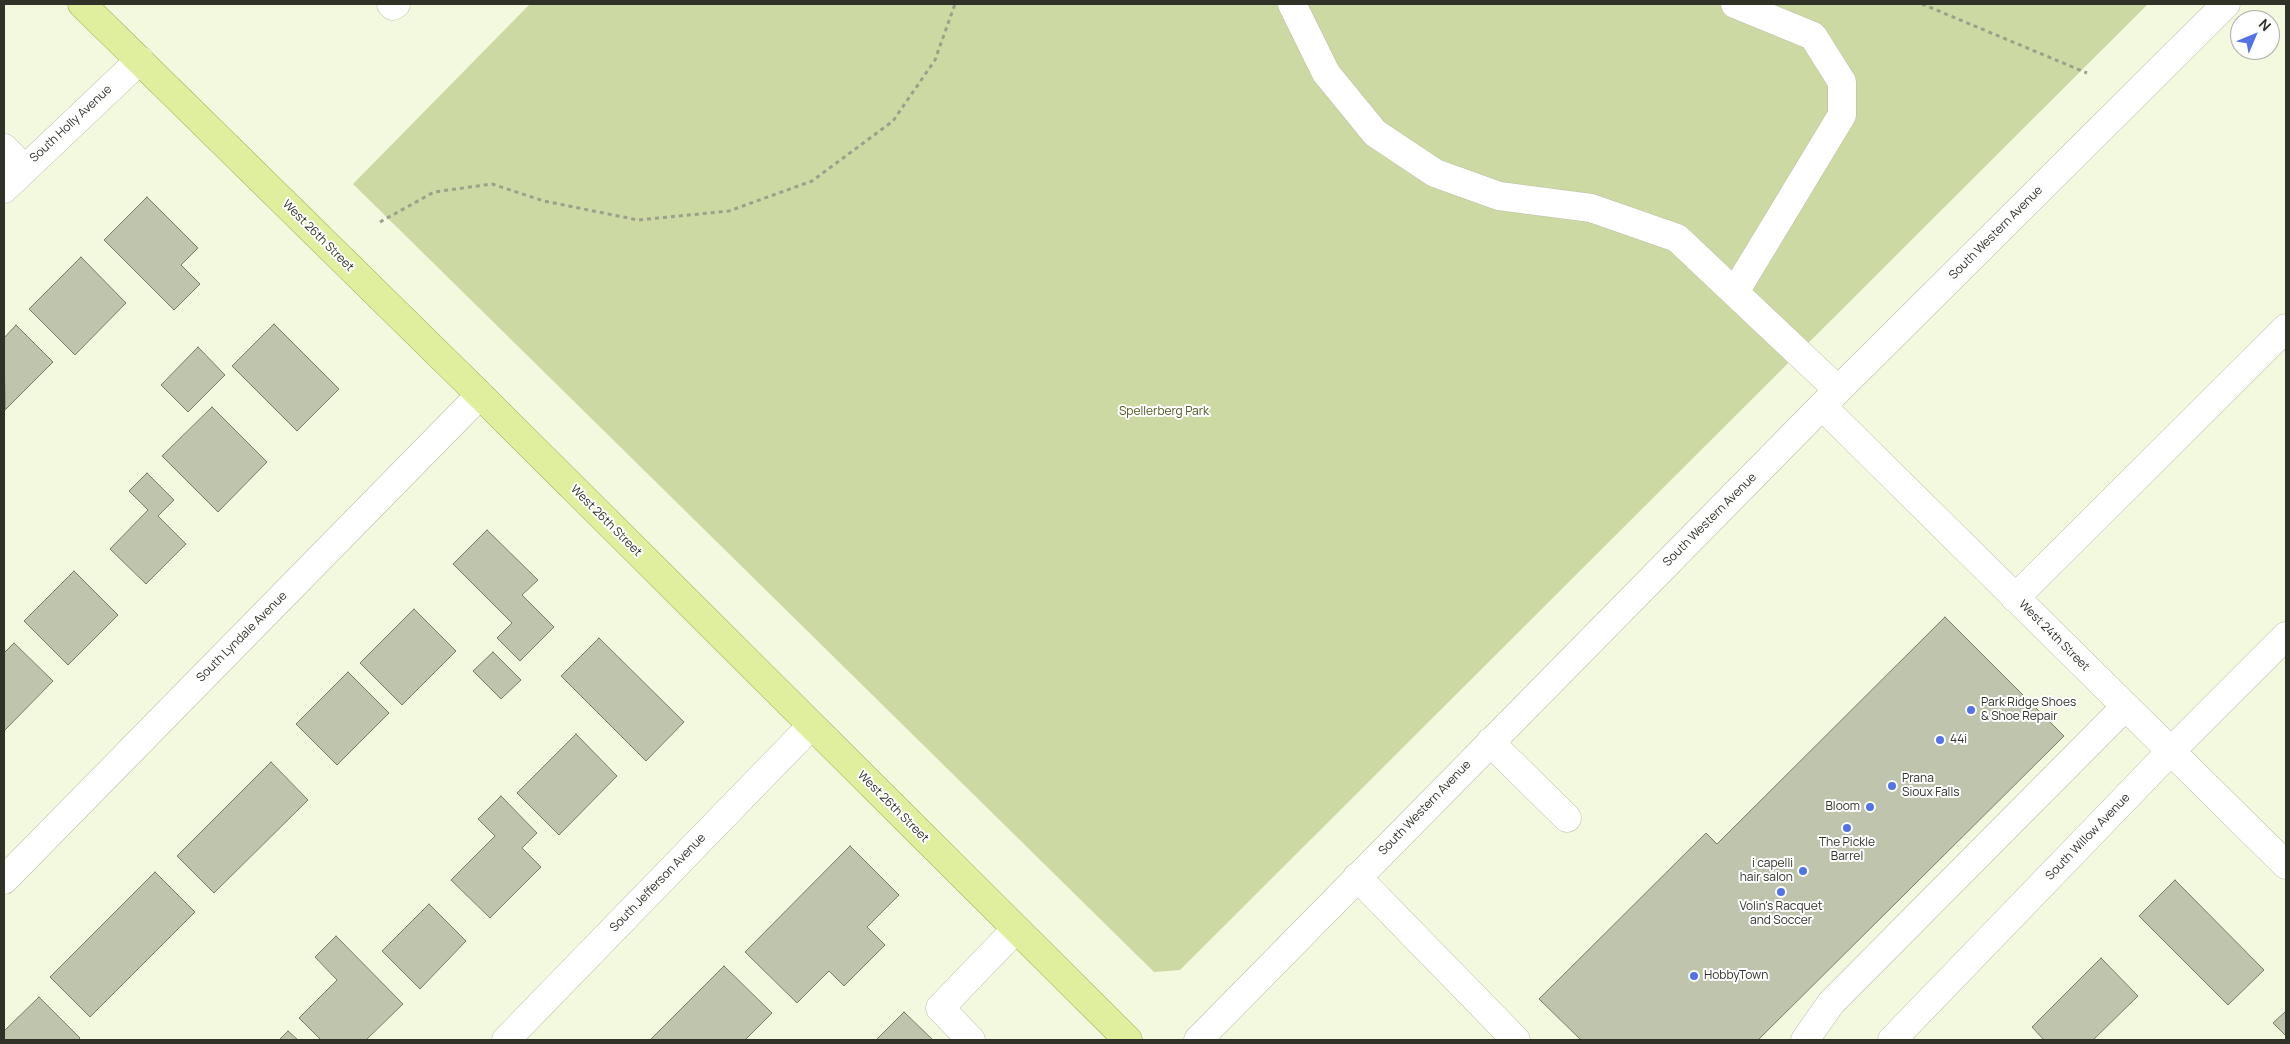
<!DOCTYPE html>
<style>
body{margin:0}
#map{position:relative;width:2290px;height:1044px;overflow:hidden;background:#f2f9de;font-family:Manrope,sans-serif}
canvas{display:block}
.frame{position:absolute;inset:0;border:5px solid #303228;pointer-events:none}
.north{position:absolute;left:2230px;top:10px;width:50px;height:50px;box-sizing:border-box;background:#fff;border:1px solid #acada9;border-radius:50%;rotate:45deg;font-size:14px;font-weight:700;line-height:20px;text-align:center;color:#303228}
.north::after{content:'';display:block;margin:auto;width:18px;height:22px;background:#5173e7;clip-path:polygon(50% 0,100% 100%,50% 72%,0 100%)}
</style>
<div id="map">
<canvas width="2290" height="1044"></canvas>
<div class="frame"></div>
<div class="north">N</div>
</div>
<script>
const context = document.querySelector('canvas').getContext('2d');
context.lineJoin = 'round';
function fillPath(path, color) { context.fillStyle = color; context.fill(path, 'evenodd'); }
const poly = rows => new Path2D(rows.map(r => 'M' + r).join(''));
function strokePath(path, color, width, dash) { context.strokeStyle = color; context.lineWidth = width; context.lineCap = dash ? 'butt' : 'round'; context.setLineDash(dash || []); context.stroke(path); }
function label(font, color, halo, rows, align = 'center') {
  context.font = font + ' Manrope,sans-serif'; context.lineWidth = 4; context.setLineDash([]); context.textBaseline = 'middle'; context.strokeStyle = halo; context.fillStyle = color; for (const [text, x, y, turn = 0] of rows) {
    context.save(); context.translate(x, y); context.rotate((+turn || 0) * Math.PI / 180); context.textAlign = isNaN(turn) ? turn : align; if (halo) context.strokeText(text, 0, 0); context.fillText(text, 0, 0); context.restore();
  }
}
fillPath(poly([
 [530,4,2148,4,1180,970,1154,972,353,184]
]), '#cdd9a2');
const building = poly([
 [147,197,198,248,181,265,200,284,174,310,104,240,147,197],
 [81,257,126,303,75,355,29,309,81,257],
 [274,324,339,389,297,431,232,366,274,324],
 [16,325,53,362,5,410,4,338,16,325],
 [198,347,225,375,188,412,161,385,198,347],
 [212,407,267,462,218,512,162,456,212,407],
 [147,473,174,500,158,516,186,544,146,584,110,549,148,510,129,491,147,473],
 [487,530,538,580,522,595,554,627,520,661,497,638,512,623,453,564,487,530],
 [74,571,118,615,68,665,24,621,74,571],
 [414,609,456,651,402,705,360,663,414,609],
 [1945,617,2064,736,1758,1040,1581,1040,1539,999,1706,833,1717,844,1945,617],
 [599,638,684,722,646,761,561,676,599,638],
 [14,643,53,681,4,731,4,653,14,643],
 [493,652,521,680,501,699,473,671,493,652],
 [348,672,389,713,337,765,296,724,348,672],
 [576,734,617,776,559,835,517,793,576,734],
 [271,762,308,800,214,893,177,856,271,762],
 [501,796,537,833,522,848,541,867,490,918,451,880,495,836,478,819,501,796],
 [850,846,899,895,867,927,885,945,844,986,829,971,797,1003,745,952,850,846],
 [155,872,195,912,90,1017,50,977,155,872],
 [2175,880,2264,970,2228,1005,2139,916,2175,880],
 [429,904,466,941,420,989,382,951,429,904],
 [336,936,403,1004,366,1040,321,1040,299,1018,337,980,315,957,336,936],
 [2101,958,2138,996,2093,1040,2044,1040,2032,1027,2101,958],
 [724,966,772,1013,745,1040,650,1040,724,966],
 [39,997,80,1038,78,1040,4,1040,4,1031,39,997],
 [2286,1011,2286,1036,2273,1023,2286,1011],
 [904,1012,933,1040,876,1040,904,1012],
 [288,1031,298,1040,279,1040,288,1031]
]);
fillPath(building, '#bfc5ac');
strokePath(building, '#787d66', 1);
const minor = poly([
 [391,4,393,6,396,4],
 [1292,4,1326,73,1375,133,1435,173,1499,196,1591,208,1677,238,1838,390],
 [4,148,24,168],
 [4,189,140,60],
 [1735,292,1842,115,1842,82,1813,36,1735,4],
 [1822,406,2286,865],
 [2015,598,2286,328],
 [1490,742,1567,818],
 [1357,877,1516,1040],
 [4,880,480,395],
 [506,1040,811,726],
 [971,1040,940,1008,1016,929],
 [1198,1040,1822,406,2226,4],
 [1805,1040,1831,1003,2125,707],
 [1892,1040,2170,752,2286,636]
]);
const major = poly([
 [82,4,480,395,1128,1040]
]);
strokePath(minor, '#b8bea5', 29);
strokePath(major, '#95a64a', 29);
strokePath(poly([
 [1922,4,2087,73],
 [380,222,434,192,492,184,544,201,638,220,729,211,812,181,893,121,935,60,955,4]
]), '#9ba08c', 3, [4, 4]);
strokePath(minor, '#fff', 28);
strokePath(major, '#e0ef9d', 28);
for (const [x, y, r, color] of [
 [1971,710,5,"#5173e7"],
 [1940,740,5,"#5173e7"],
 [1892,786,5,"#5173e7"],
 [1870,807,5,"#5173e7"],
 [1847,828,5,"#5173e7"],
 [1803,871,5,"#5173e7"],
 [1781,892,5,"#5173e7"],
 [1694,976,5,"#5173e7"]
]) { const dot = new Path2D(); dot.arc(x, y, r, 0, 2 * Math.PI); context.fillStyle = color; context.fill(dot); strokePath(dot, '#fff', 2); }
label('12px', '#303228', '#fff', [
 ["South Holly Avenue",71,124,-43],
 ["South Western Avenue",1996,233,-45],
 ["West 26th Street",318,236,45],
 ["South Western Avenue",1710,520,-45],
 ["West 26th Street",606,521,45],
 ["West 24th Street",2054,636,45],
 ["South Lyndale Avenue",242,637,-45],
 ["West 26th Street",893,807,45],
 ["South Western Avenue",1425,808,-46],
 ["South Willow Avenue",2088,837,-46],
 ["South Jefferson Avenue",658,883,-46]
]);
label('12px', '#4f591f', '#fff', [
 ["Spellerberg Park",1164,412]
]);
label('12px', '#303228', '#fff', [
 ["Park Ridge Shoes",1981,703],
 ["& Shoe Repair",1981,717],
 ["44i",1950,740],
 ["Prana",1902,779],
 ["Sioux Falls",1902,793],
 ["Bloom",1860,807,"right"],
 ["The Pickle",1847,843,"center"],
 ["Barrel",1847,857,"center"],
 ["i capelli",1793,864,"right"],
 ["hair salon",1793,878,"right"],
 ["Volin's Racquet",1781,907,"center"],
 ["and Soccer",1781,921,"center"],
 ["HobbyTown",1704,976]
], 'left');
</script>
